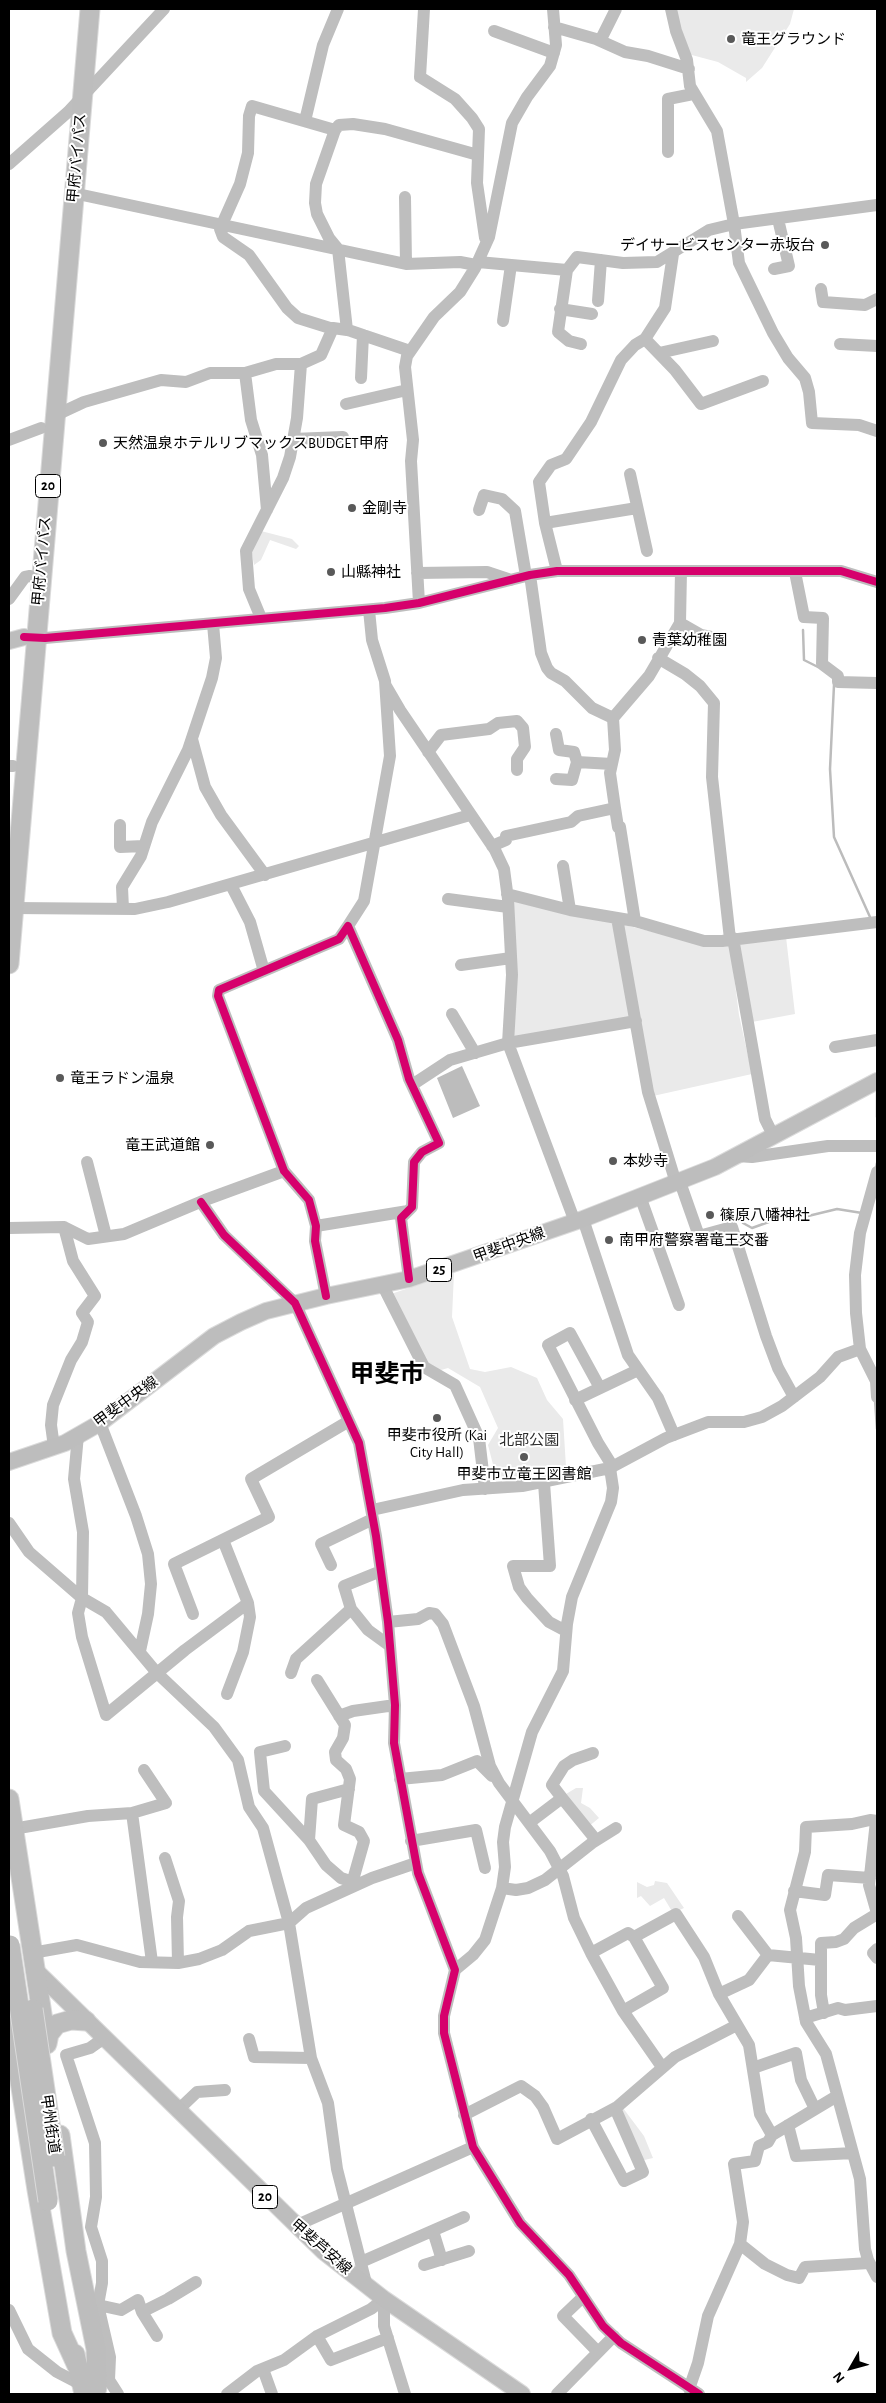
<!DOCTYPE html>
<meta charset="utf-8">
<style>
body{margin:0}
#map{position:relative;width:886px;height:2403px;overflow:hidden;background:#fff;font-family:"Alegreya Sans",sans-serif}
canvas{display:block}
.frame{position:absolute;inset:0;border:10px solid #000;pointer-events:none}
.north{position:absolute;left:826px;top:2343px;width:50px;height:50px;-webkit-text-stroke:4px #fff;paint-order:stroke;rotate:232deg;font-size:14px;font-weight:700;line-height:20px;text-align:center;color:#000}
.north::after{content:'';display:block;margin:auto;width:18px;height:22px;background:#000;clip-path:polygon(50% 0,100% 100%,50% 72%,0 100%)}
</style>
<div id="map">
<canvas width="886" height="2403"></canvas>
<div class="frame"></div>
<div class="north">N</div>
</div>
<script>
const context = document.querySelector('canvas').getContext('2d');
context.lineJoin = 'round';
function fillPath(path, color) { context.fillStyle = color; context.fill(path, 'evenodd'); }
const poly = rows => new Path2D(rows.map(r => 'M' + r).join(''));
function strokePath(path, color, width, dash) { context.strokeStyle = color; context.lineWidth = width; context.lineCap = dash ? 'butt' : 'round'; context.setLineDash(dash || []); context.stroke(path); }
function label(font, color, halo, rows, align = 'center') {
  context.font = font + ' "Alegreya Sans","Noto Sans JP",sans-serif'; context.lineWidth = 4; context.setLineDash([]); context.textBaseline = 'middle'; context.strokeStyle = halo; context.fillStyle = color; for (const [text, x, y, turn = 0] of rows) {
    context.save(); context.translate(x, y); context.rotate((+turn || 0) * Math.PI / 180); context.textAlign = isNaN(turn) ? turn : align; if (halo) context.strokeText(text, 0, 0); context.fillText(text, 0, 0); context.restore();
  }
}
fillPath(poly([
 [676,9,794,9,790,24,762,68,746,82,746,78,718,62,688,54],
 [261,531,292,539,299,546,296,549,270,540,261,560,254,565,251,548],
 [509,896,617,924,634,1020,509,1041],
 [621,924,709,946,730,945,739,1015,752,1074,653,1096],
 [786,937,795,1014,752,1022,737,942],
 [454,1273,452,1317,470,1369,485,1372,511,1367,537,1378,547,1400,563,1419,566,1467,563,1470,497,1480,488,1445,498,1428,480,1387,448,1368,441,1370,428,1366,391,1294],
 [576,1788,583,1788,581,1803,590,1808,599,1818,588,1827,561,1797],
 [655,1881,667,1883,684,1908,673,1913,664,1898,650,1906,641,1896,637,1898,637,1882,647,1887,654,1885],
 [623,2108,644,2136,653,2158,640,2161,618,2111]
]), '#eaeaea');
fillPath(poly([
 [462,1066,480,1106,453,1118,437,1078]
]), '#bcbcbc');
strokePath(poly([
 [803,630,804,660,818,667],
 [834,685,830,769,834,837,870,917],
 [877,1089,877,1117],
 [876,1169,877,1163],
 [743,1223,752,1228,788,1215,804,1217,837,1209,862,1213],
 [875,1400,877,1429]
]), '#bcbcbc', 2.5);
const major = poly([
 [9,641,24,637],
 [9,1462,65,1443,100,1423,214,1336,241,1322,266,1311,326,1296,409,1279,583,1219,715,1167,877,1081],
 [34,1969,324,2252,384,2299,522,2394]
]);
const highway = poly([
 [9,964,90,9],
 [9,1799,44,2027],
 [9,2011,37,2190,62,2333,77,2366],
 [47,2044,49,2034,57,2024,71,2020,86,2021],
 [60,2135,76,2251,96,2349,97,2388],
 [75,2354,84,2394]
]);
strokePath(major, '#dbdbdb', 18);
strokePath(highway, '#dbdbdb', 21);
strokePath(poly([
 [424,9,420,77,455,99,472,118,479,129,477,183,485,238],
 [671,9,676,31,687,60,690,86,717,131,734,224,739,263,773,333,788,358,805,378,809,392,812,423,859,425,877,431],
 [554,27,596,39,625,52,648,56,689,69],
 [494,31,554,53],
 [600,41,616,9],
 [305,121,323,45,338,9],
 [335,130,339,125,353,124,385,129,478,155],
 [668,152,668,99,693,94],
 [9,164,68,112,164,9],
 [73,193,406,264,460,262,476,265],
 [405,197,406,264],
 [478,262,567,270,577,257,623,263,657,262,709,230,734,224,877,205],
 [774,269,789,266,778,219],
 [567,270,558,332,569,341,581,344],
 [821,289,823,302,865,305,877,299],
 [598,301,601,260],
 [560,309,592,314],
 [503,321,511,265],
 [347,330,338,249,329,238,317,214,315,203,316,184,335,130,252,106,249,116,248,153,240,184,220,229,223,237,249,255,287,308,298,318,330,328,333,328,347,330,351,331,410,351],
 [645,339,675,370,701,404,763,381],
 [840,344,877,346],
 [659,353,713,341],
 [361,378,363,335],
 [346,404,407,390],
 [54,416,84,402,161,380,186,382,210,373,245,373],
 [293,439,343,437],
 [9,440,41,428],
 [630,474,647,551],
 [267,510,262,455,251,420,245,373,276,364,301,364],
 [479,510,484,495,502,499,515,511,526,576],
 [545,523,637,508],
 [557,571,545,523,539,482,551,465,566,459,591,422,621,360,635,345,645,339,665,308,673,254],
 [795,572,804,617,823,618,822,664,838,676,838,682,877,683],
 [417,573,487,572,511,580],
 [530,575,541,653,547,668,551,673,565,681,592,708,613,718],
 [9,599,25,577,30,576],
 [419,603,411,461,413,440,405,367,407,356,434,317,460,292,475,268,489,237,512,123,527,97,550,66,556,45,553,9],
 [261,618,249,589,246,551,283,478,290,457,297,418,301,364,321,355,333,328],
 [680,623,701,635,711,637],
 [29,637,45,638,385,608,419,603,530,575,557,571,841,571,877,582],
 [658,658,685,674,700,686,714,703,712,777,730,939],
 [386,686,400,710,495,850,504,869,508,899,512,975,508,1043,575,1222],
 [556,734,559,750,574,752,577,762],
 [192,739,205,787,221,815,265,875],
 [428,752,441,735,489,729,498,723,517,721,523,728,525,747,517,759,517,770],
 [9,766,13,766],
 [556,779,572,780,577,762,612,764],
 [615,808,618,827,620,827,635,921],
 [120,825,120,847,144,846],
 [492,846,506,840,506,836,571,822,578,816,615,808,610,773,615,750,613,718,649,676,680,623,681,571],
 [563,866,570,910],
 [231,885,250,922,264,971],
 [507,894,570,910,635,921,704,941,722,941,877,922],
 [448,899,508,907],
 [13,908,135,909,168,902,470,815],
 [123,909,122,887,141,856,152,822,188,750,212,678,216,658,213,624],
 [617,918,648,1092,676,1183],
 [348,926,364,901,390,756,385,681,372,640,369,610],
 [733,938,765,1119,774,1137],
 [461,965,511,958],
 [452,1014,475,1053],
 [835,1047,877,1040],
 [412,1085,450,1060,508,1043,636,1021],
 [737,1156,752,1157,828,1146,877,1146],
 [87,1162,106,1236],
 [877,1172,860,1233,855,1275,856,1313,860,1349,876,1381,877,1397],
 [680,1182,699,1236,732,1227,766,1336,778,1368,794,1397],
 [640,1196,679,1305],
 [201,1202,224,1235,295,1303,359,1443,376,1536,388,1622,395,1705,394,1743,418,1873,455,1970,444,2016,444,2033,473,2147,520,2223,569,2275,603,2326,621,2343,699,2394],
 [583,1219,628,1355,658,1398,674,1435],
 [316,1226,408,1211],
 [9,1228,64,1227,88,1239,124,1234,205,1200,284,1171],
 [382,1284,424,1367,455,1385,479,1438,485,1489],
 [326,1296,315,1241,316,1226,309,1200,284,1171,218,996,219,990,339,939,348,926,398,1040,409,1079,439,1143,422,1152,414,1162,412,1207,401,1218,409,1279],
 [600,1388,570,1333,548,1345,598,1443,613,1467],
 [575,1400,638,1370],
 [100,1423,136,1516,148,1554,151,1584,148,1614,140,1651],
 [78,1435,74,1479,83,1532,82,1598,78,1613,82,1637,106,1715,185,1650,248,1603,223,1540],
 [54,1447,51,1425,53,1405,71,1360,82,1342,88,1322,82,1313,95,1296,73,1261,64,1227],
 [544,1483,550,1566,513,1566,519,1587,527,1598,549,1622,566,1631],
 [372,1510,463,1490,522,1486,610,1468,666,1438,708,1422,744,1422,762,1417,782,1406,820,1377,838,1357,860,1349],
 [9,1523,29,1552,82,1598,106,1612,157,1673,214,1727,238,1760,249,1807,263,1828,289,1923,311,2058,328,2103,337,2169,367,2287],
 [331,1565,321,1544,373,1519],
 [381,1571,344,1586,351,1609,356,1615,368,1630,390,1646],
 [193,1614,174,1564,269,1517,251,1479,349,1421],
 [388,1622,418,1619,429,1613,435,1614,443,1624,474,1706,490,1766,499,1783,550,1851,563,1876,574,1918,591,1953,623,2011,662,2067],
 [291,1673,296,1659,351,1609],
 [317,1680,345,1725,343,1738,335,1752,336,1760,346,1769,350,1779,344,1825,359,1832,364,1841,351,1887],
 [227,1694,243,1652,250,1617,248,1603],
 [339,1716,353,1711,395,1705],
 [285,1746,260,1752,264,1791,309,1840,326,1865,341,1878,353,1882],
 [400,1779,442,1775,477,1761,492,1776],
 [562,1798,552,1785,564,1766,573,1760,593,1753],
 [132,1813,152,1962],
 [876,1821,869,1885,877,1913],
 [877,1821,870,1820,852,1824,806,1827,805,1852,790,1910,796,1938,799,1986,806,2022,826,2054,860,2179,865,2249,868,2260,877,2277],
 [529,1823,562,1798,596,1840],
 [13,1829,88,1816,132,1813,166,1803,144,1770],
 [309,1840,312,1799,349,1789],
 [411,1841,476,1830,485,1868],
 [165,1858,179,1901,177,1917,178,1963],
 [502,1888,516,1890,528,1888,545,1880,592,1843,616,1828],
 [794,1891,825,1895,828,1875,870,1878],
 [738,1916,768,1955],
 [634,1937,676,1914,704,1957,719,1994,749,2045,760,2114,772,2135,837,2096],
 [877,1949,873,1953,877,1958],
 [32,1953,77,1945,140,1962,178,1963,199,1959,222,1950,249,1931,289,1923,306,1908,372,1878,416,1863],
 [591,1953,628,1933,634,1937,663,1988,623,2011],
 [455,1970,473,1955,485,1940,502,1888,505,1867,503,1842,505,1827,532,1732,563,1671,567,1624,572,1597,611,1502,613,1488,610,1468],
 [719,1994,749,1980,768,1955,820,1960],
 [824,2013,821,1995,821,1943,836,1942,844,1939,854,1928,877,1914],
 [805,2018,838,2008,845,2010,877,2006],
 [104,2038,90,2048,66,2055,95,2143,96,2197,91,2227,102,2261,102,2283,98,2305,110,2357,109,2380,118,2394],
 [249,2039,254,2057,311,2058],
 [753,2068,796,2053,801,2080,815,2109],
 [177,2111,197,2092,225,2090],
 [464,2115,521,2086,535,2096,543,2107,557,2139,617,2107,675,2057,737,2025],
 [591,2119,624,2181,643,2172,615,2108],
 [788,2125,796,2156,853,2153],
 [295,2226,473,2147],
 [433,2231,442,2260],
 [740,2244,765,2264,787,2275,799,2278,805,2267,869,2263],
 [361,2262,464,2217],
 [424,2265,469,2251],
 [583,2297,563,2316,598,2352],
 [384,2299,384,2326,405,2394],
 [98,2305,121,2310,138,2300,142,2312,168,2299,196,2282],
 [9,2310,28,2349,57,2372,82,2385],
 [142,2312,157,2336],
 [317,2336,331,2360,388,2338],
 [263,2369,272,2394],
 [689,2389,698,2363,708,2316,740,2244,743,2222,734,2164,755,2161,759,2146,768,2142,772,2135],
 [227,2394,257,2371,284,2360,317,2336,371,2309,384,2299],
 [557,2394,614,2336]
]), '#bebebe', 12);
strokePath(major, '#bdbdbd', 16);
strokePath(highway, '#bdbdbd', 19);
const highwayBridge = poly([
 [10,1945,48,2201],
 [33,2009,55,2157]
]);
strokePath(highwayBridge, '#dbdbdb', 21, []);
strokePath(highwayBridge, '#bdbdbd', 19);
strokePath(poly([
 [24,637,45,638,385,608,419,603,530,575,557,571,841,571,877,582],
 [201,1202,224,1235,295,1303,359,1443,376,1536,388,1622,395,1705,394,1743,418,1873,455,1970,444,2016,444,2033,473,2147,520,2223,569,2275,603,2326,621,2343,699,2394],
 [326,1296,315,1241,316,1226,309,1200,284,1171,218,996,219,990,339,939,348,926,398,1040,409,1079,439,1143,422,1152,414,1162,412,1207,401,1218,409,1279]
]), '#d6006c', 8);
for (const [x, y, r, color] of [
 [731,39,5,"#595959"],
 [825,245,5,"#595959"],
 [103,443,5,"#595959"],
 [352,508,5,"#595959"],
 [331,572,5,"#595959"],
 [642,640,5,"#595959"],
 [60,1078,5,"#595959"],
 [210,1145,5,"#595959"],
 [613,1161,5,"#595959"],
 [710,1215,5,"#595959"],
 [609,1240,5,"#595959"],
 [437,1418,5,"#595959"],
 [524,1457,5,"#595959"]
]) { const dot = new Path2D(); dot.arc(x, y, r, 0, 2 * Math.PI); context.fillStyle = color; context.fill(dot); strokePath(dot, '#fff', 2); }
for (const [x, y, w] of [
 [48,486,25],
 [439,1270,25],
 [265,2197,25]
]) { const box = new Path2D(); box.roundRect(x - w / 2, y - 11.5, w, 23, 4); context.fillStyle = '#fff'; context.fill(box); strokePath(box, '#000', 1); }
label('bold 14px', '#000', null, [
 ["20",48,486],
 ["25",439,1270],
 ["20",265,2197]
]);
label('15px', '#000', '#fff', [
 ["竜王グラウンド",741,39],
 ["デイサービスセンター赤坂台",815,245,"right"],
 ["天然温泉ホテルリブマックスBUDGET甲府",113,443],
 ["金剛寺",362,508],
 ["山縣神社",341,572],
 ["青葉幼稚園",652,640],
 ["竜王ラドン温泉",70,1078],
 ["竜王武道館",200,1145,"right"],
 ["本妙寺",623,1161],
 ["篠原八幡神社",720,1215],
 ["南甲府警察署竜王交番",619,1240],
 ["甲斐市役所 (Kai",437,1435,"center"],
 ["City Hall)",437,1452,"center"],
 ["甲斐市立竜王図書館",524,1474,"center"]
], 'left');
label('15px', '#000', '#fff', [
 ["甲府バイパス",77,158,-85],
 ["甲府バイパス",42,561,-85],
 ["甲斐中央線",509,1245,-20],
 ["甲斐中央線",126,1402,-36],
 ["甲州街道",50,2124,82],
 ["甲斐芦安線",321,2247,41]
]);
label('15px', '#2f2f2f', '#fff', [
 ["北部公園",529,1440]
]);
label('bold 25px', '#000', '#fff', [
 ["甲斐市",387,1374]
]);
</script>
